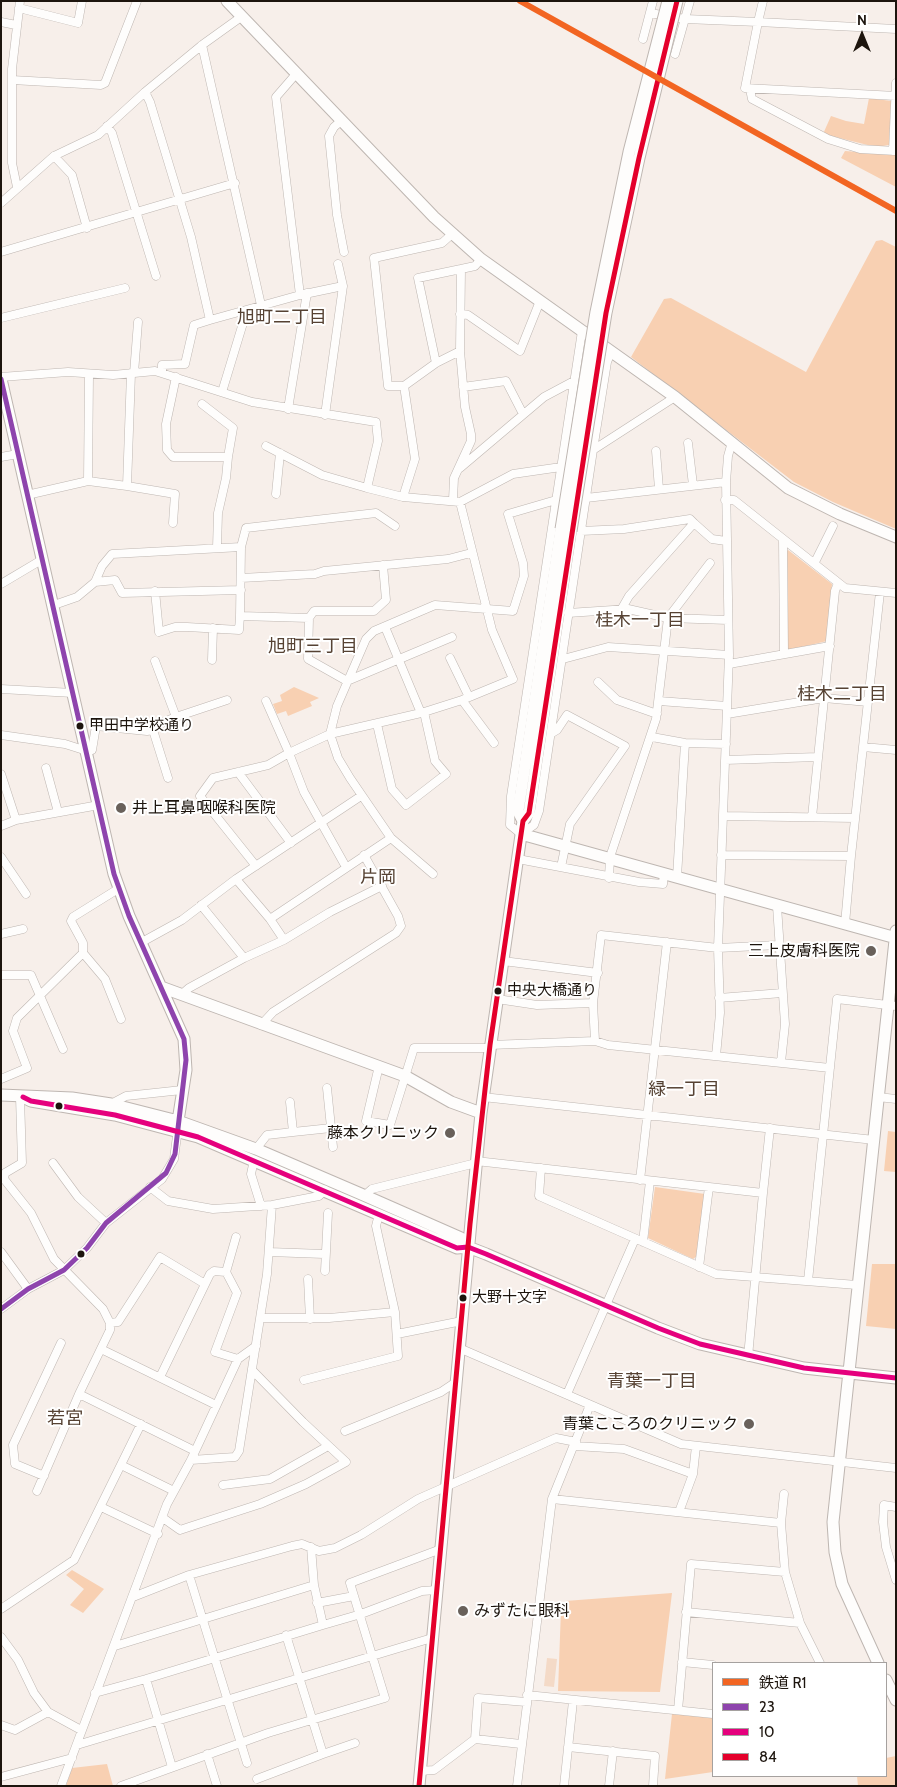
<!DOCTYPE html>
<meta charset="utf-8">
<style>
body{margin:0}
#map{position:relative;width:897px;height:1787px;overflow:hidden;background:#f7efea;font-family:Cabin,"Noto Sans JP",sans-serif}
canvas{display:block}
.frame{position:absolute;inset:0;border:2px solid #1d150e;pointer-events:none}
.legend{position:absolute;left:712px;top:1662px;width:175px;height:115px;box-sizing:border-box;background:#fff;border:1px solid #a5a19f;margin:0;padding:6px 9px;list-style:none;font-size:15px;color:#1d150e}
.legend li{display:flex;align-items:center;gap:10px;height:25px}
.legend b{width:25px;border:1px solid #a5a19f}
.north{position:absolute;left:837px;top:10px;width:50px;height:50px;-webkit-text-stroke:4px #fff;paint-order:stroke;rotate:0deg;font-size:14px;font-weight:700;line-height:20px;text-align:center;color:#1d150e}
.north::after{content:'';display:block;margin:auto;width:18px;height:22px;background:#1d150e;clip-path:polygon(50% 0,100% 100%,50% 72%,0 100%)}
</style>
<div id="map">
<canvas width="897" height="1787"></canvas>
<div class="frame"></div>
<ul class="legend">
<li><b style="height:6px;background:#f26522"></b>鉄道 R1</li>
<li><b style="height:6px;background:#8e44ad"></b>23</li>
<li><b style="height:6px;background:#e5007d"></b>10</li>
<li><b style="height:6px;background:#e4002b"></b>84</li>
</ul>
<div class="north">N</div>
</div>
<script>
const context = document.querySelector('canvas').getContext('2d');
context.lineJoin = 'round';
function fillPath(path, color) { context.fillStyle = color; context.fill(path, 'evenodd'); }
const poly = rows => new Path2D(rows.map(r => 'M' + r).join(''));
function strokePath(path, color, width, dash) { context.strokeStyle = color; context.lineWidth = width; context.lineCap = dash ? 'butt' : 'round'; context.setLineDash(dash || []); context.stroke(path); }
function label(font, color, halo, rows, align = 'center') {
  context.font = font + ' Cabin,"Noto Sans JP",sans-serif'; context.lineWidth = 4; context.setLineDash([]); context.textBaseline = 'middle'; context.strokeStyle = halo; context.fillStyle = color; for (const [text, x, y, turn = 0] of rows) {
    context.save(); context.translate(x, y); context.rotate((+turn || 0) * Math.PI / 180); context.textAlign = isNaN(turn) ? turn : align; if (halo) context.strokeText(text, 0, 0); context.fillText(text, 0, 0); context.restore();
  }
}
fillPath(poly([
 [869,98,891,101,889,145,876,147,823,134,831,116,846,121,864,124],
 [845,151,896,155,896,187,841,158],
 [882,240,896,247,896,529,833,502,794,482,631,357,664,299,671,298,806,372,876,241],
 [788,550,832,584,827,641,789,650,787,648,786,552],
 [294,687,319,698,310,702,312,706,288,716,286,711,277,714,273,704,282,701,280,695],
 [888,1131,896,1132,896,1172,884,1171],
 [655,1187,705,1194,697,1256,693,1259,648,1238],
 [872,1264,896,1264,896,1329,866,1326],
 [72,1570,104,1589,83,1613,70,1605,84,1589,66,1575],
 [672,1593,660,1692,558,1691,561,1609,565,1601],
 [672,1714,713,1718,713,1772,665,1779],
 [896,1756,896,1786,858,1786,857,1776,886,1776,886,1758],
 [107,1764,113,1786,66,1786,72,1768]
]), '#f8d0b2');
fillPath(poly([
 [547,1658,557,1659,554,1687,544,1686]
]), '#f4dac7');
const street = poly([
 [763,1,758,22,896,29],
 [19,8,78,23,82,1],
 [650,13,685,19,758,22,745,88,896,96],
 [1,22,16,25],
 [643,39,653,1],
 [202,45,261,305],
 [675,54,690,1],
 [296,74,276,97,300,295],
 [12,80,101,85,105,83,137,1],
 [750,89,752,99,828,139,860,149,896,151],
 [145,92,150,102,191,237,210,320,300,295,343,286],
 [341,121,334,127,329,136,337,215,344,252],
 [107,126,112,133,156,276],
 [893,151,896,83],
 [54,156,72,175,87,228],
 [17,187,12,163,12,69,20,1],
 [1,203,54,156,98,135,145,92,202,45,241,17],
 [451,235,442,243,374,258,388,386,404,386,436,363,460,351],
 [1,252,235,183],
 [460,314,468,315,520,351,540,301],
 [1,318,125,288],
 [582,331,511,796,510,825,521,834,534,825,539,811,593,450,607,362,611,352],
 [436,363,418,278,461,269],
 [162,372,162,365,185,364,194,325,210,320],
 [134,373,138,322],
 [1,377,68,372,113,375,155,371,252,402,376,422,378,441,367,488,403,497,460,502,513,474,561,467],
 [176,377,166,424,167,450,173,457,228,457,226,478,218,513,217,548],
 [463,387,506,381,523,414],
 [222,392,247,310],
 [202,404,233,428,228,457],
 [288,409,307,293],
 [325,415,343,286,338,264],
 [688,443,693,485],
 [266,446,322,475,367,488],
 [593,450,675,397],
 [656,451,659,489],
 [1,457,18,454],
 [460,468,544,397,574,381],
 [88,481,89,375],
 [127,486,175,494,173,523],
 [276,494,280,453],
 [27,495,88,481,127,486,131,373],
 [403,497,415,459,404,386],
 [586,498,726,482],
 [453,500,454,478,471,441,471,434,465,407,460,351,461,269,475,266,481,259],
 [725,500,734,500,845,588,896,593],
 [581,531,624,529,690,519,694,523],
 [783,539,784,654],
 [241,547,246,528,376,513,395,526],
 [815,562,833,526],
 [241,578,315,574,324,571,448,559,471,553],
 [95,582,115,580,122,593,241,590],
 [1,584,43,559],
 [155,591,159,632,175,627,187,627,239,630,240,616],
 [54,605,77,597,95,582,102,566,112,554,241,547,240,616,309,618,308,659,347,681],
 [621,610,629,596,694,523,712,539,726,541],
 [568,613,628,609,668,618,728,620],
 [309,618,314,611,374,611,386,600,383,565],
 [385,627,421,713],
 [450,658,469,697],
 [563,659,608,647,729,655],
 [212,660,213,628],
 [155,661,176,717],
 [729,664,830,646],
 [347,681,452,637],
 [598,682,617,700,657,714],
 [1,689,73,693],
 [462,700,494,743],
 [659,701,727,706],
 [727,714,824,698,868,702],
 [377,724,392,789,406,805,446,774,435,761,424,712],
 [552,733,557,730,567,715,625,746,570,824,561,867],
 [1,735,65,744,87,751,92,750,96,726,147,731,153,730],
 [652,737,685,743,726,744],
 [863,747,896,750],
 [725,760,818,757],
 [46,768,58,812],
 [238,772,291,843],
 [1,774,16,820],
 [168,778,153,730,157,725,176,717,227,700],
 [723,816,855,818],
 [812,817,835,591,838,583],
 [1,826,16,820,99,805],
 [721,855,851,856,880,592],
 [1,857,26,894],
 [518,859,639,882,663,884,664,873],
 [256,866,200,796,213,778,268,765,289,753,266,701],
 [346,867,304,792,289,753,330,734,421,713,462,700,513,679,492,630,460,502],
 [433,874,391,838,350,778,338,758,330,734,337,706,366,639,374,631,435,605,513,611,524,576,523,563,508,514,556,500],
 [677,877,685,743],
 [609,878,610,857,656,719,668,618,710,563],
 [236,879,270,919,284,940],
 [118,889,73,917,71,921,83,943,83,953,105,979,121,1019],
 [201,905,244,958],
 [777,906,785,1024,781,1062],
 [270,919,391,838],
 [845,924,851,856],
 [1,934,23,929],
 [142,942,182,920,236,879,361,796],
 [503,961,598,973],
 [1,975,31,975,63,1049],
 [181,995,189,988,244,958,284,940,330,912,382,886],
 [719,998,782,993],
 [497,999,537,1005,593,1003],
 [261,1025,273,1012,396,933,401,926,398,916,364,855],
 [595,1041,593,1003,601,935,718,948,778,945],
 [490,1045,595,1041,608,1045,830,1068],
 [716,1056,720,1013,718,948,729,655,726,482,728,456,732,442],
 [379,1066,366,1121,390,1125,414,1048,490,1048],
 [1,1079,27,1068,13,1031,17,1018,83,953],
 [327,1088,333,1147],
 [483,1097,874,1140],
 [878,1097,896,1099],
 [290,1102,293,1132,331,1128],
 [111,1104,126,1096,182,1090],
 [256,1149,267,1135,293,1132],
 [254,1160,251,1174,261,1206],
 [476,1161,763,1193,748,1357],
 [53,1163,78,1197,106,1223],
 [541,1168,539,1196,716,1274,857,1285],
 [4,1179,31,1213,54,1259,103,1309,110,1323,110,1330,79,1394,37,1491],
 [4,1179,5,1173,22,1163,20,1097],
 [640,1180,667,942],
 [150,1187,168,1201,213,1209,272,1205,319,1196,325,1190],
 [763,1193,770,1128],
 [364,1196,372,1189,476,1163],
 [236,1237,226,1272,237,1293,215,1352,238,1359],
 [643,1242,650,1181],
 [1,1252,28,1289],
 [269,1252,324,1254],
 [699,1267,709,1187],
 [325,1271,328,1213],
 [308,1279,310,1319],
 [808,1281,837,999,896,1006],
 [1,1309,28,1289,64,1270,87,1248,106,1223,162,1179,174,1159,178,1128],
 [261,1318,329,1318,395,1312],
 [110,1323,118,1322,160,1257,205,1284],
 [397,1334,462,1321],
 [459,1348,681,1444,896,1468],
 [101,1349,216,1405],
 [160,1377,210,1274,214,1271,226,1272],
 [304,1380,398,1356,395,1312,376,1226,379,1214],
 [79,1394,195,1451],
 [567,1394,635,1239],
 [345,1431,441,1392,456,1382],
 [575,1446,624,1449,693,1474],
 [191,1460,235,1457,239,1451,267,1274,272,1205],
 [121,1465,174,1491],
 [44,1476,15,1464,13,1445,61,1343],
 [223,1485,270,1479,328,1446],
 [784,1494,781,1523,785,1572,800,1623,820,1663],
 [552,1499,781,1523],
 [101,1507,158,1534],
 [896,1507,884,1505,883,1522,886,1547,896,1580],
 [679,1512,693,1474,696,1446],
 [163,1518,180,1530,192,1526,260,1504,306,1484,346,1462,303,1422,252,1370],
 [189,1575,247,1763],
 [133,1597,189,1575,292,1546,302,1544,319,1551,335,1548,361,1535,418,1499,556,1438,576,1442],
 [317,1603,354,1596],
 [1,1609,74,1560,141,1424],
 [686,1612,800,1623],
 [323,1625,361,1614,422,1591,437,1590],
 [1,1637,18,1660,34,1693,48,1712,81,1730],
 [115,1646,314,1585],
 [682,1662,713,1665],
 [95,1693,146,1679],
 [527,1695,713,1714],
 [678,1710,691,1564,785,1572],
 [1,1725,15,1730,48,1712],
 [475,1739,521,1744],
 [77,1745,432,1638],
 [568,1747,655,1756,653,1786],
 [207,1754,217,1786],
 [323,1754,355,1743],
 [172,1767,146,1679,323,1625,314,1585,311,1547],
 [420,1771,434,1770,475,1739,478,1698,526,1702],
 [1,1777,72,1758],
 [257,1779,323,1754,286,1635],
 [61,1786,167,1504,191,1460,238,1359,256,1346],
 [121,1786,268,1733,385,1698,350,1583,441,1549],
 [517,1786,552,1499,590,1405],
 [564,1786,573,1701],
 [609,1786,613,1751]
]);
const secondary = poly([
 [227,1,434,217,481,259,675,397,788,488,840,514,896,537],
 [1,379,114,874,129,916,184,1039,186,1070,178,1121],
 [523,821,518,811,561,529],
 [521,834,896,938],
 [161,987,405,1076,451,1102,481,1113],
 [1,1095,72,1098,111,1104,178,1121,256,1149,361,1194,461,1238,468,1247],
 [23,1097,31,1101,115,1115,198,1137,457,1248,468,1247,486,1254,658,1328,700,1344,804,1368,896,1378],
 [878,1663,842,1584,835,1552,833,1522,896,931],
 [886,1680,896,1700],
 [419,1786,481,1113,523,821,529,813,571,531]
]);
strokePath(street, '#beb6b1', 9);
strokePath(secondary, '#beb6b1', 13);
strokePath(street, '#fefdfc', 8);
strokePath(secondary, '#fefdfc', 11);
strokePath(poly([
 [520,1,896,211]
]), '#d6d4d2', 2, [2.5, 5]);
const secondaryBridge = poly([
 [561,529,596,312,629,152,668,1],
 [571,531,606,313,639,158,677,1]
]);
strokePath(secondaryBridge, '#beb6b1', 13, []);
strokePath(secondaryBridge, '#fefdfc', 11);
strokePath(poly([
 [1,379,114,874,129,916,184,1039,186,1060,175,1154,166,1173,106,1223,87,1248,64,1270,28,1289,1,1309]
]), '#8e44ad', 5);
strokePath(poly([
 [23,1097,31,1101,115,1115,198,1137,457,1248,468,1247,486,1254,658,1328,700,1344,804,1368,896,1378]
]), '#e5007d', 5);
strokePath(poly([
 [419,1786,470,1224,490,1045,523,821,529,813,606,313,639,158,677,1]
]), '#e4002b', 5);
strokePath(poly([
 [520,1,896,211]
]), '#f26522', 6);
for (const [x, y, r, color] of [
 [80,726,4.5,"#1d150e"],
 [121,808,6,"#69615b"],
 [871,951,6,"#69615b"],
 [498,991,4.5,"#1d150e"],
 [59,1106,4.5,"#1d150e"],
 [450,1133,6,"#69615b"],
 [81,1254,4.5,"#1d150e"],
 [463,1298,4.5,"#1d150e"],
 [749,1424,6,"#69615b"],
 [463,1611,6,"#69615b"]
]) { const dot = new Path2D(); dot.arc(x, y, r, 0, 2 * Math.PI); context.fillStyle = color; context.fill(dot); strokePath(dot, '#fff', 2); }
label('15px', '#1d150e', '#fff', [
 ["甲田中学校通り",89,726],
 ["中央大橋通り",507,991],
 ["大野十文字",472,1298]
], 'left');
label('16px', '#1d150e', '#fff', [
 ["井上耳鼻咽喉科医院",132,808,"left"],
 ["三上皮膚科医院",860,951],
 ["藤本クリニック",439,1133],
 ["青葉こころのクリニック",738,1424],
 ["みずたに眼科",474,1611,"left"]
], 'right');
label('18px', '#564233', '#fff', [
 ["旭町二丁目",282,318],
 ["桂木一丁目",640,621],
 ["旭町三丁目",313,647],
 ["桂木二丁目",842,695],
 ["片岡",378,878],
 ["緑一丁目",684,1090],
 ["青葉一丁目",652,1382],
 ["若宮",65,1419]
]);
</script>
